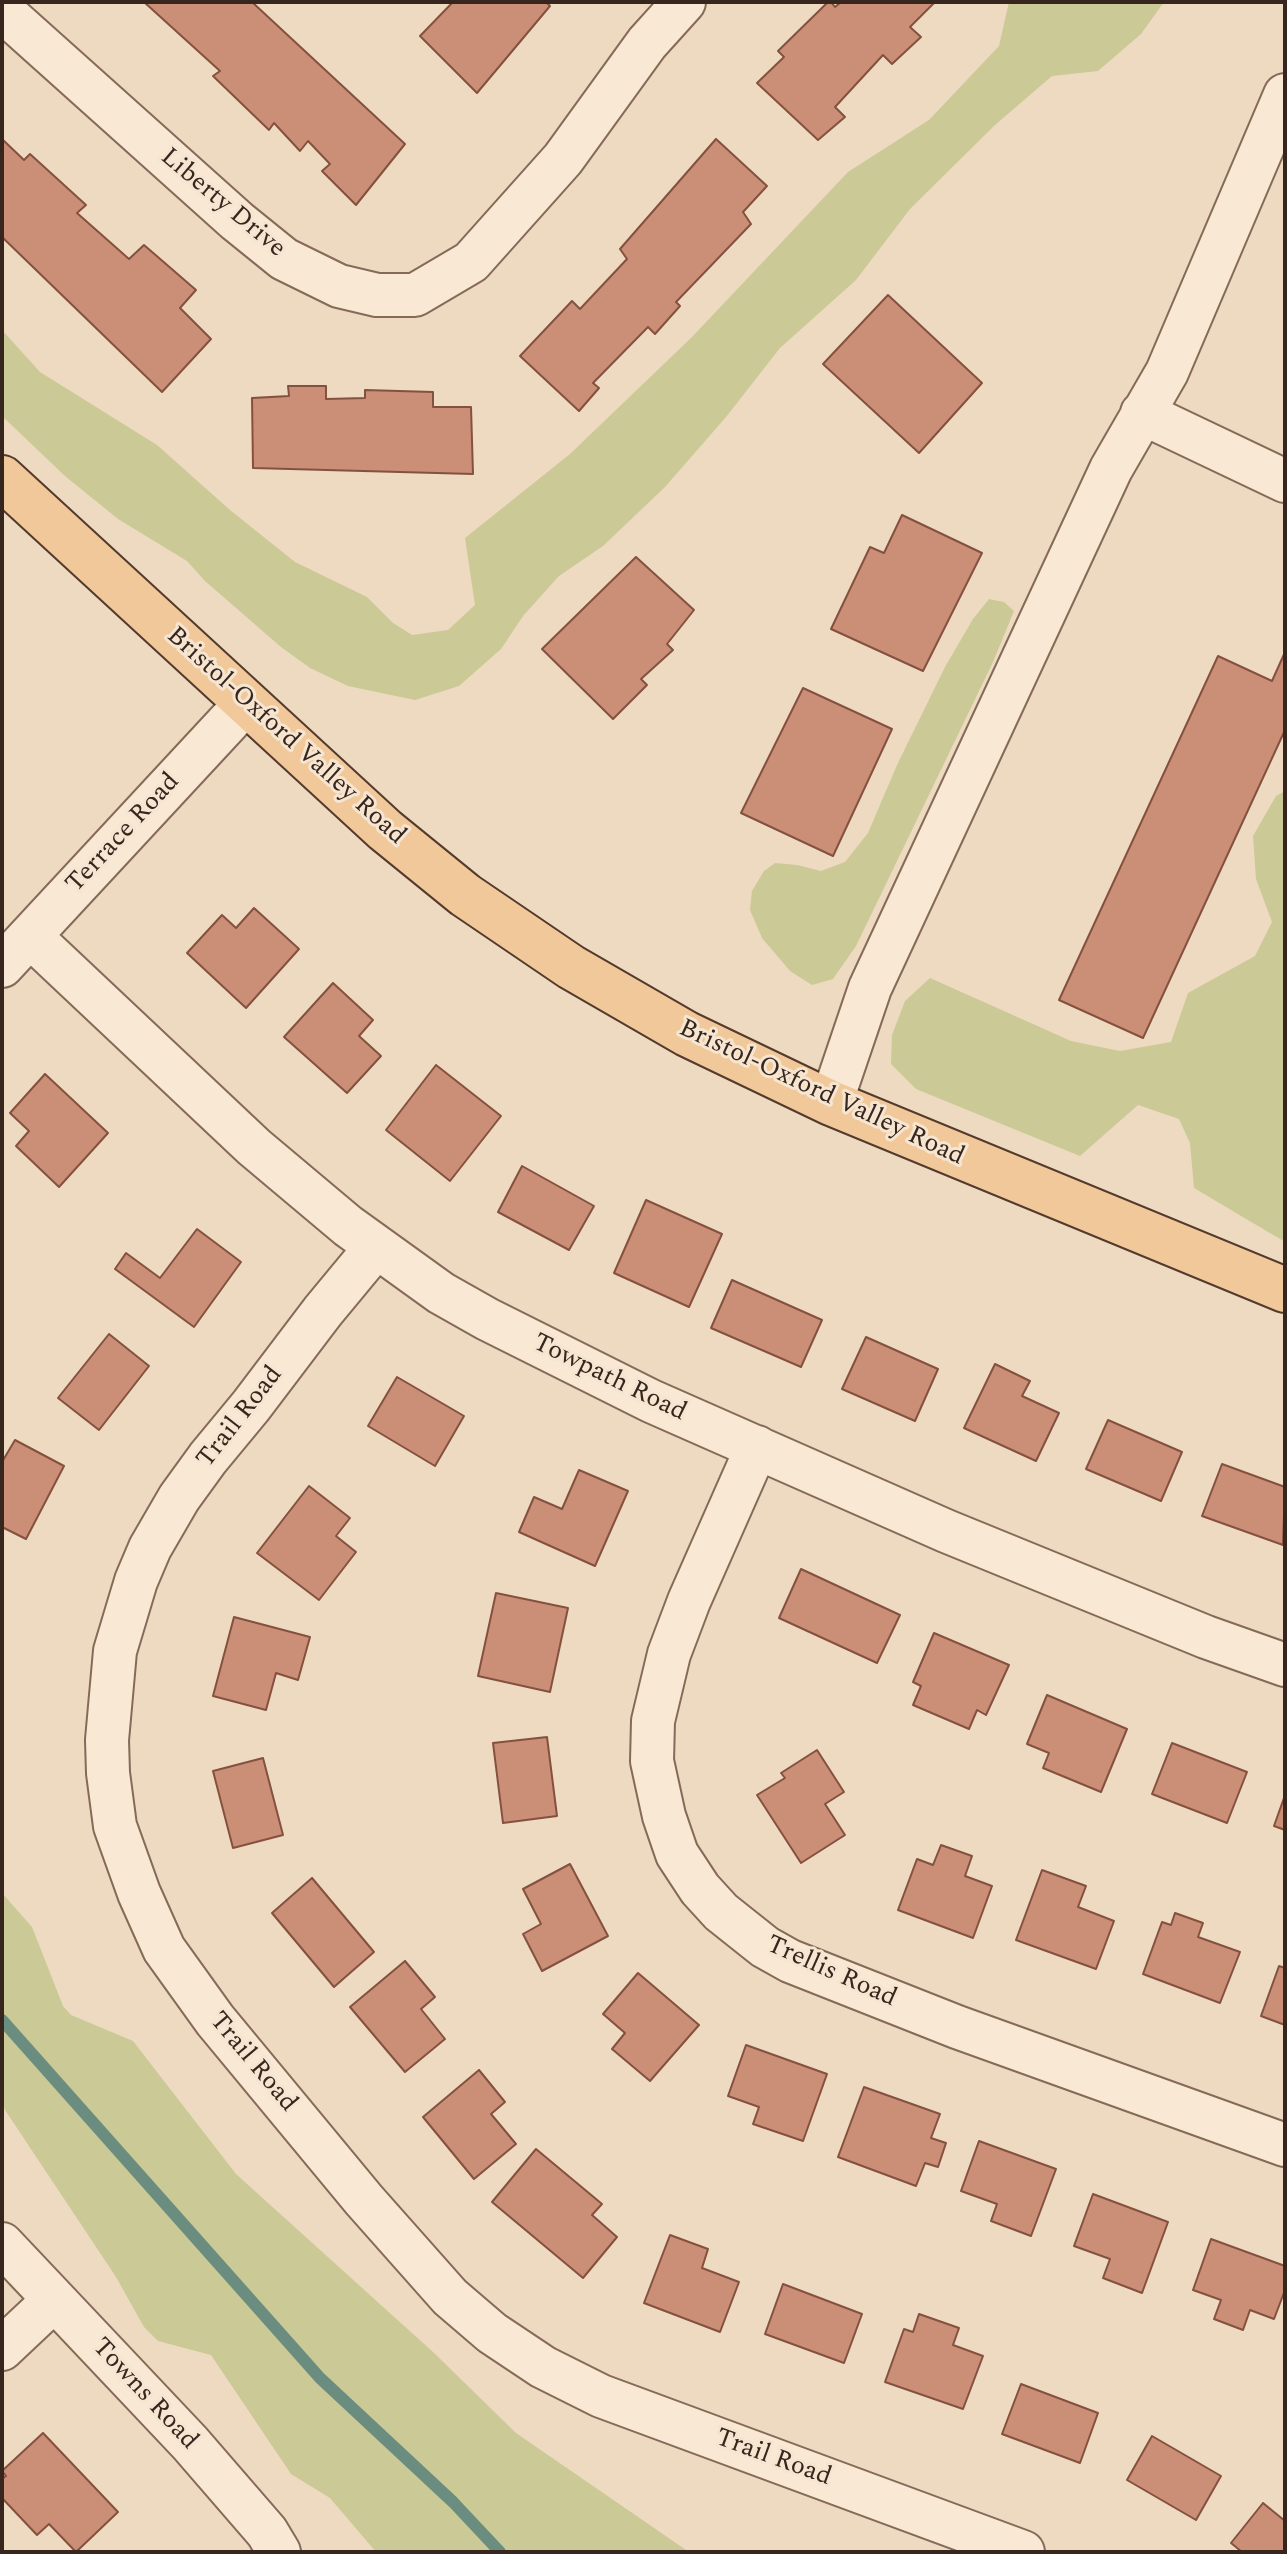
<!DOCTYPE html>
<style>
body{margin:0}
#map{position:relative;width:1287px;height:2554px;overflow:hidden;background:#eddac1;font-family:Spectral,serif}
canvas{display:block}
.frame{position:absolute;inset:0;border:4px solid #36261d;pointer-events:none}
</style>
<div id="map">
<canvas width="1287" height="2554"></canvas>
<div class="frame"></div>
</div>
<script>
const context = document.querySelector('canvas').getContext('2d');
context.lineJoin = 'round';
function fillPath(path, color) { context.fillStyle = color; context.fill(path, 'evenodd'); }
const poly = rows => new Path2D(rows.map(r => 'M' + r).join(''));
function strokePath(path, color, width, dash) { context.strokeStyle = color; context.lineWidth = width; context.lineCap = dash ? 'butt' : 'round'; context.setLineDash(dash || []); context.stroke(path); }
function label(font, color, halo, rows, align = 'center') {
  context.font = font + ' Spectral,serif'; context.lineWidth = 6; context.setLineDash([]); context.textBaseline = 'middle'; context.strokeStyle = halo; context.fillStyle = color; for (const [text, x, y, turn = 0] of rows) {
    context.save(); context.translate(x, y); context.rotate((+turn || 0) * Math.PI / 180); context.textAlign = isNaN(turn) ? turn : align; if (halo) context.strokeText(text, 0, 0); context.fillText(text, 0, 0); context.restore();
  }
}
fillPath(poly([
 [1009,2,1164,2,1141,34,1098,71,1052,76,995,125,910,209,856,280,780,348,726,417,665,487,603,546,559,576,523,616,501,649,459,686,415,700,348,686,310,668,281,647,205,581,187,561,118,519,65,476,2,416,2,330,40,372,157,445,230,510,295,562,367,597,393,623,412,635,448,630,475,605,465,538,570,454,692,337,848,172,929,120,999,46],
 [989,599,1004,602,1014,611,993,662,856,946,833,979,812,985,790,971,762,938,750,910,752,891,764,871,775,863,797,865,821,871,845,862,868,833,897,765,945,667,973,619],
 [1285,791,1285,1242,1194,1188,1190,1143,1179,1119,1138,1105,1080,1156,916,1089,891,1064,892,1035,905,1001,930,978,1071,1041,1120,1051,1171,1042,1188,993,1255,956,1272,922,1256,879,1253,836,1276,796],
 [2,1893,32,1927,63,2006,71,2015,133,2041,236,2174,433,2352,516,2433,689,2552,376,2552,330,2498,291,2474,211,2355,158,2341,144,2327,116,2277,5,2110,2,2098]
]), '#cbc995');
strokePath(poly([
 [2,2020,320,2378,453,2502,500,2552]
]), '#6b8d80', 12);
const building = poly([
 [144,2,252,2,405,144,356,205,322,171,330,164,308,141,300,151,274,123,269,130,213,76,220,71,144,2],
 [453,2,546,2,550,6,477,93,420,36,453,2],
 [828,2,831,2,835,7,841,2,935,2,910,27,921,37,892,64,883,55,835,107,845,117,818,140,757,83,784,57,778,51,828,2],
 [2,139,24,160,30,154,86,205,77,213,129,259,144,245,196,290,180,308,211,339,162,392,2,237,2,139],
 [716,139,767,186,743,212,751,224,676,302,680,306,655,334,648,327,593,383,599,388,579,411,520,356,572,301,580,309,627,259,620,249,716,139],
 [888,295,982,383,919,453,823,364,888,295],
 [288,386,326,386,326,399,365,398,365,390,433,392,433,407,471,407,473,474,253,468,252,398,289,396,288,386],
 [902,515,982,553,923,671,831,629,870,547,884,553,902,515],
 [636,557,694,610,667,644,673,650,641,679,647,685,613,719,542,649,636,557],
 [1285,652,1285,730,1143,1038,1059,1000,1218,656,1272,681,1285,652],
 [803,688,892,729,833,856,741,813,803,688],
 [254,908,299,949,246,1008,187,953,222,915,236,928,254,908],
 [333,983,373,1020,359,1036,381,1056,347,1093,284,1037,333,983],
 [436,1065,501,1116,450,1181,386,1130,436,1065],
 [45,1074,108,1133,59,1187,16,1146,29,1131,10,1113,45,1074],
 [522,1166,594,1206,569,1250,498,1212,522,1166],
 [646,1200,722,1234,689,1307,614,1273,646,1200],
 [197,1229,241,1262,194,1327,115,1269,126,1253,160,1278,197,1229],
 [732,1280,822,1320,801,1367,711,1328,732,1280],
 [109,1334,149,1366,99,1430,58,1398,109,1334],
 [866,1337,938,1369,915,1421,842,1389,866,1337],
 [995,1364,1030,1381,1022,1396,1059,1413,1036,1461,964,1428,995,1364],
 [397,1377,464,1416,435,1466,368,1426,397,1377],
 [1108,1420,1182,1452,1161,1501,1086,1469,1108,1420],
 [15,1440,64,1466,26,1539,2,1527,2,1462,15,1440],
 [1222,1464,1285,1487,1283,1545,1202,1516,1222,1464],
 [579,1470,628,1491,595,1566,519,1532,534,1497,562,1509,579,1470],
 [309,1486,350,1518,336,1536,356,1552,319,1600,257,1553,309,1486],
 [801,1569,900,1615,877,1663,779,1618,801,1569],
 [496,1593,568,1608,550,1692,478,1676,496,1593],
 [234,1617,310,1637,298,1680,276,1673,266,1710,213,1696,234,1617],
 [934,1633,1009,1665,986,1715,977,1710,969,1729,913,1705,921,1686,913,1682,934,1633],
 [1047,1695,1127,1729,1101,1792,1043,1768,1049,1753,1027,1744,1047,1695],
 [547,1737,557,1816,503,1823,493,1743,547,1737],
 [1172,1743,1247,1772,1227,1823,1152,1794,1172,1743],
 [817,1750,844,1792,825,1804,845,1835,801,1863,757,1795,785,1778,781,1773,817,1750],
 [263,1758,283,1835,233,1848,213,1771,263,1758],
 [1285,1795,1285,1830,1274,1826,1285,1795],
 [941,1845,972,1856,965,1876,992,1886,973,1938,898,1910,917,1859,933,1865,941,1845],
 [570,1864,608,1936,542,1971,523,1934,541,1924,523,1889,570,1864],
 [1042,1870,1086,1886,1078,1907,1114,1921,1096,1969,1016,1940,1042,1870],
 [312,1878,374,1952,334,1987,272,1913,312,1878],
 [1175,1913,1203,1923,1198,1937,1240,1952,1220,2003,1143,1974,1162,1922,1171,1925,1175,1913],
 [405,1961,435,1997,421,2009,445,2039,405,2072,350,2007,405,1961],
 [1279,1966,1285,1968,1285,2025,1261,2016,1279,1966],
 [638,1973,699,2025,650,2081,612,2049,625,2033,603,2014,638,1973],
 [746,2045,827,2074,803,2141,753,2124,759,2107,728,2096,746,2045],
 [479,2070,505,2102,491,2114,516,2144,474,2179,423,2117,479,2070],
 [864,2087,940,2114,931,2138,946,2143,938,2167,925,2163,916,2186,838,2157,864,2087],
 [979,2141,1056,2169,1031,2236,991,2221,997,2204,961,2191,979,2141],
 [536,2149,602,2204,592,2215,617,2237,583,2278,492,2202,536,2149],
 [1093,2194,1168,2222,1142,2293,1103,2278,1110,2259,1074,2246,1093,2194],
 [670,2235,708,2249,702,2268,739,2282,720,2332,644,2303,670,2235],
 [1211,2239,1285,2266,1285,2290,1274,2319,1250,2310,1243,2330,1214,2319,1221,2300,1193,2290,1211,2239],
 [783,2284,862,2314,844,2363,765,2334,783,2284],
 [919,2314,959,2328,953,2345,983,2356,963,2409,885,2382,904,2329,913,2332,919,2314],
 [1021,2384,1098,2413,1080,2463,1002,2434,1021,2384],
 [43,2433,118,2512,76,2552,49,2524,37,2535,2,2498,2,2479,6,2476,2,2471,43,2433],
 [1152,2436,1221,2476,1196,2520,1127,2480,1152,2436],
 [1263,2503,1285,2521,1285,2552,1242,2552,1231,2543,1263,2503]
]);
fillPath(building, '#cb8e77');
strokePath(building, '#85513f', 2);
const minor = poly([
 [6,14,237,221,284,259,339,286,377,295,415,295,471,262,563,159,647,43,684,2],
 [1142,413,1285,481],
 [30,936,254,1147,348,1226,441,1293,487,1319,651,1401,946,1531,1206,1637,1285,1665],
 [2,966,246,703],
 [831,1103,870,988,1111,469,1167,372,1285,95],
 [376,1247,323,1311,251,1406,208,1458,179,1498,150,1548,136,1581,115,1651,107,1740,108,1773,115,1826,139,1893,164,1949,215,2020,364,2200,450,2297,492,2333,543,2367,601,2396,1023,2552],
 [757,1447,689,1601,669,1654,653,1721,652,1761,664,1816,677,1854,700,1889,721,1912,765,1947,790,1961,957,2027,1285,2145],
 [2,2244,190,2443,267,2532,279,2552],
 [2,2349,54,2300]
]);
const major = poly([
 [2,478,385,830,465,895,571,967,687,1034,831,1103,1285,1290]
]);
strokePath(minor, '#866a59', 46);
strokePath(major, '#543a2d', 48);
strokePath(minor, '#f8e8d4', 42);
strokePath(major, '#f1c899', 44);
label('26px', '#36261d', '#f5e5d1', [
 ["Liberty Drive",222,204,40],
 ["Bristol-Oxford Valley Road",285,737,42],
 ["Terrace Road",124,834,-47],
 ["Bristol-Oxford Valley Road",821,1094,25],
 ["Towpath Road",609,1379,26],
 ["Trail Road",241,1418,-52],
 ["Trellis Road",831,1973,24],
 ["Trail Road",252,2063,50],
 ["Towns Road",144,2395,47],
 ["Trail Road",773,2459,20]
]);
</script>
